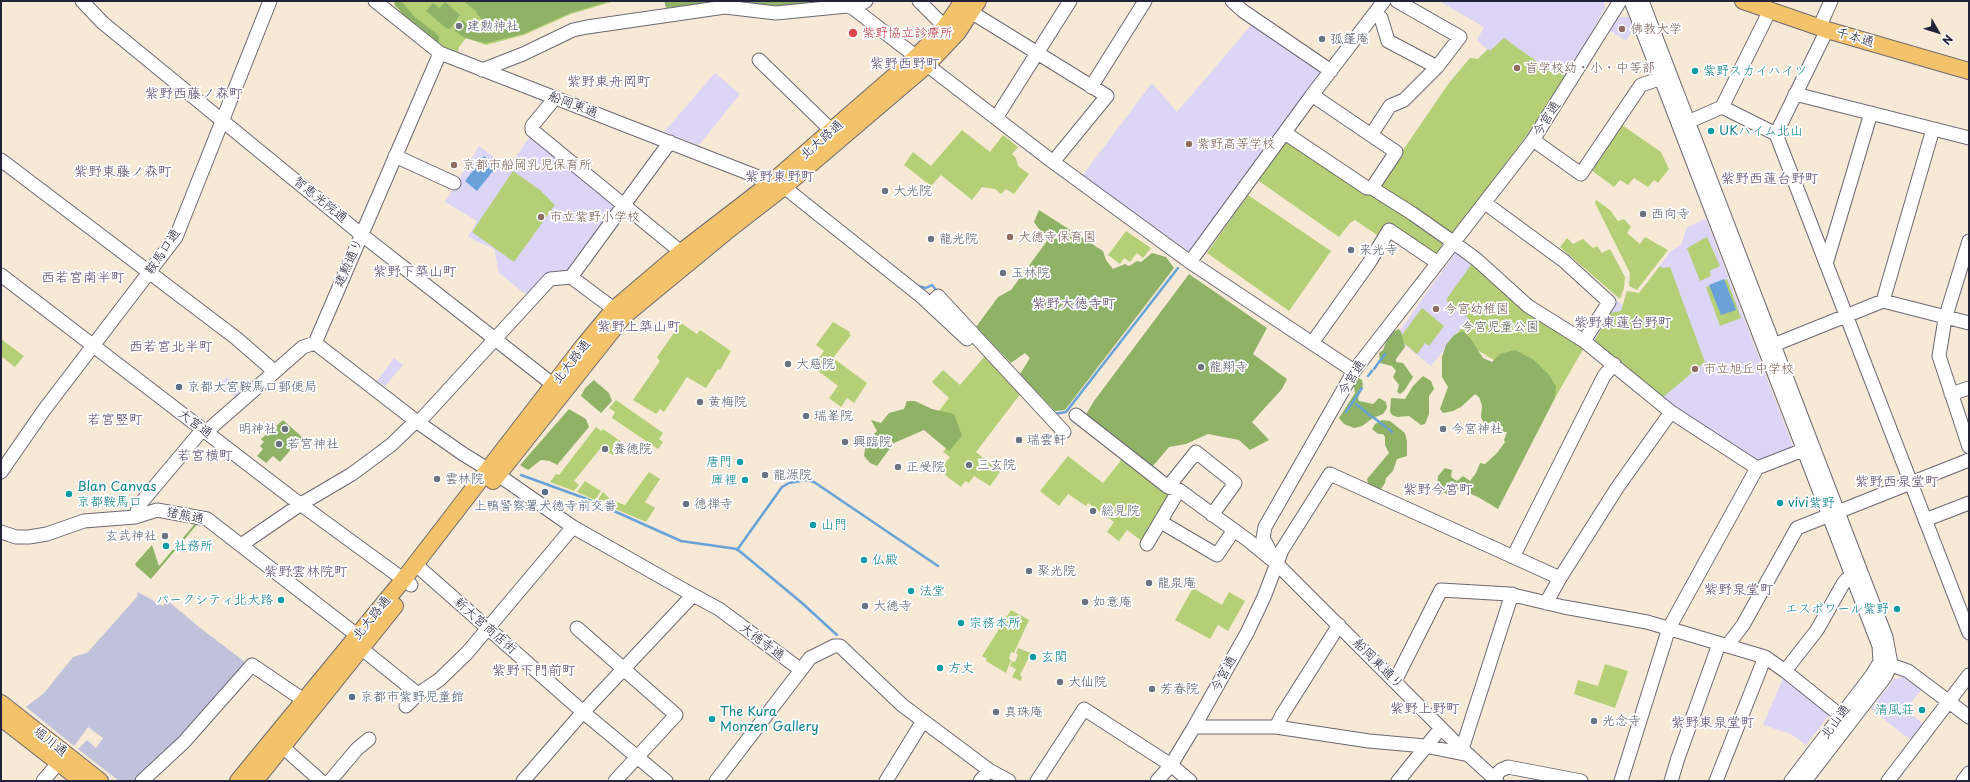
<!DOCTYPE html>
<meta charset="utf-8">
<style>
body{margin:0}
#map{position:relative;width:1970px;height:782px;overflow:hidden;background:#f6ead7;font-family:"Playpen Sans",sans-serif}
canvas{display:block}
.frame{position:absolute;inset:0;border:2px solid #22223b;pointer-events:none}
.north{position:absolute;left:1918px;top:12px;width:40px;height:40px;-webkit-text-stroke:3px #fff;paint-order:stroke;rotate:129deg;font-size:11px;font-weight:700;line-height:16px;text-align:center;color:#22223b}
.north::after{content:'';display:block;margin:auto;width:14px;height:18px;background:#22223b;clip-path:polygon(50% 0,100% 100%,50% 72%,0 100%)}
</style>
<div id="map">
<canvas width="1970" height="782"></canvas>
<div class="frame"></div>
<div class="north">N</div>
</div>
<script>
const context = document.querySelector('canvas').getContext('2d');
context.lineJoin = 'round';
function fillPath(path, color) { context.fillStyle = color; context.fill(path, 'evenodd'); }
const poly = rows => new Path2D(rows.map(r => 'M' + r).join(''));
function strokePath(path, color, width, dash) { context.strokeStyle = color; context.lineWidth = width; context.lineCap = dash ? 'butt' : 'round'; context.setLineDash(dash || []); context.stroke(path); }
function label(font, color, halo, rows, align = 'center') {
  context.font = font + ' "Playpen Sans","Klee One",sans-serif'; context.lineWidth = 3.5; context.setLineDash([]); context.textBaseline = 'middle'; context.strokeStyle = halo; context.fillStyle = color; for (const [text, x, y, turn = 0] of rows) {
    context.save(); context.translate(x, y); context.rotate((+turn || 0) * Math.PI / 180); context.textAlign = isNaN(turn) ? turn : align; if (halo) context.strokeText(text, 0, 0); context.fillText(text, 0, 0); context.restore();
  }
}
fillPath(poly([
 [1439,1,1604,1,1605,8,1582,50,1527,135,1449,83,1470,58,1478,59,1487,49,1477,40,1484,27],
 [1617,17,1630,17,1632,22,1634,28,1626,41,1609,30],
 [1253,23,1326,72,1193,254,1082,176,1152,83,1177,112],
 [715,73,740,94,699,145,664,132],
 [531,135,615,203,616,213,572,271,533,293,524,293,499,273,494,249,468,237,477,221,445,202,479,146,508,168],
 [1706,219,1795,452,1757,465,1697,426,1591,340,1617,301,1623,305,1627,291,1639,293,1671,251,1681,245,1687,227],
 [1456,252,1473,262,1469,319,1431,366,1395,337],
 [394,358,403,365,385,386,377,381],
 [227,377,243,391,236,398,221,383],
 [1784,676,1831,713,1806,745,1791,734,1763,725],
 [1904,677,1921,690,1905,710,1926,726,1913,742,1871,709,1894,679]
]), '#ddd5f6');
fillPath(poly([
 [138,592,163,606,167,600,199,627,245,662,246,665,182,739,136,781,119,781,78,749,87,740,96,748,103,738,88,727,74,746,26,707,44,693,73,657,87,653,137,597]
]), '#c2c1dc');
fillPath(poly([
 [396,1,615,1,571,14,524,35,486,45,466,38,459,47,458,52,440,45,402,16],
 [1504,38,1550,71,1552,68,1566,76,1527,135,1452,235,1377,188,1449,83,1470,58,1478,59,1488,49,1490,51],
 [1622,125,1661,152,1669,169,1658,183,1654,180,1648,187,1634,178,1628,185,1620,180,1614,187,1591,170],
 [962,130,990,152,1003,135,1018,147,1012,154,1016,158,1018,166,1029,174,1014,194,1006,189,1001,194,995,189,982,187,972,200,941,175,931,186,904,165,913,152,931,166],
 [1286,139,1381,195,1442,241,1443,245,1435,256,1386,223,1377,235,1355,220,1350,223,1339,237,1256,179],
 [513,171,540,190,555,205,514,262,472,232],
 [1248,195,1331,251,1289,311,1207,253],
 [1596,200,1610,210,1618,221,1624,219,1631,227,1627,233,1640,244,1645,237,1668,250,1637,290,1629,286,1630,273,1595,203],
 [1126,231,1151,248,1143,258,1137,253,1130,262,1124,258,1120,264,1108,255],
 [1707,237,1720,266,1710,271,1711,276,1700,281,1687,248],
 [1567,238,1573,244,1583,239,1593,248,1597,246,1602,253,1610,249,1625,277,1624,288,1620,299,1560,247],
 [1473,262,1585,346,1555,398,1455,336,1469,319,1446,300],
 [1660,266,1663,268,1670,267,1705,362,1662,398,1594,341,1611,313,1621,311,1627,291,1639,293],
 [1727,279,1741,318,1720,326,1706,287],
 [1422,308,1444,326,1429,346,1425,343,1417,354,1399,339],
 [833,322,850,332,849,334,851,335,833,358,867,383,854,403,847,398,841,407,829,398,838,386,813,367,824,351,816,345],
 [681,323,697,334,700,330,731,351,720,370,718,369,706,388,687,377,664,412,660,409,656,414,633,400,660,361,657,357],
 [1,339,24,356,15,367,1,356],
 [985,356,1021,393,976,452,1000,472,990,486,974,476,969,483,965,481,961,487,945,475,947,472,941,468,950,457,943,452,954,438,938,412,949,398,932,382,943,370,960,385],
 [616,400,663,433,659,439,663,442,658,449,612,418,615,412,609,408],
 [596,427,601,431,603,429,623,443,613,455,603,449,600,449,574,481,579,485,574,491,550,482,556,474,559,475],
 [1068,456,1103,483,1122,459,1171,495,1143,542,1127,530,1119,541,1107,532,1114,522,1088,503,1086,506,1068,494,1059,506,1040,491],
 [649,472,660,479,645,502,655,508,646,522,597,501,603,492,611,500,625,505],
 [585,481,601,491,595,500,577,492],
 [1193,588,1222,605,1229,592,1245,601,1228,631,1218,625,1210,639,1175,620],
 [1011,610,1029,620,1014,653,1011,652,1009,659,1011,660,1006,673,986,661,987,659,982,656],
 [1018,648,1031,653,1020,675,1022,677,1021,681,1012,677,1016,669,1010,666,1012,661,1015,662,1018,655,1016,653],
 [1605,664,1628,671,1615,708,1574,694,1578,680,1598,686]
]), '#b4cf75');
fillPath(poly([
 [394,1,401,1,415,17,439,36,439,41,438,42,407,17,395,6],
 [463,1,495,2,610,1,570,13,523,34,486,43,465,38,455,31,455,28,463,20,469,28,475,27,481,30,484,27,481,23,481,18,477,14,476,11],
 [664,1,818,1,783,6,724,2,666,8],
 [445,2,460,15,450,29,446,28,426,11,433,3,439,8],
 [1039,210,1103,251,1106,260,1113,269,1125,264,1129,266,1137,261,1141,262,1152,253,1166,257,1174,268,1065,410,1055,411,1020,374,1030,358,1025,353,1011,363,976,327,998,297,1011,290,1047,241,1034,222],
 [1189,274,1267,328,1253,354,1287,379,1282,389,1252,422,1269,440,1250,450,1239,440,1208,434,1186,444,1169,447,1152,467,1085,416,1094,401],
 [1399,329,1401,332,1405,347,1396,359,1396,362,1403,363,1413,377,1404,391,1400,394,1397,392,1399,385,1393,377,1396,371,1392,366,1380,363,1379,353,1383,350,1389,334],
 [1463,331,1470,338,1483,358,1492,362,1500,354,1515,350,1534,360,1550,376,1556,387,1555,398,1498,509,1478,497,1456,488,1449,496,1437,487,1438,476,1445,468,1452,470,1451,477,1457,481,1463,476,1470,481,1476,473,1480,463,1485,464,1497,453,1505,442,1504,440,1507,432,1502,432,1501,425,1497,426,1490,422,1485,426,1481,417,1482,405,1479,397,1475,394,1461,407,1453,411,1443,413,1440,409,1448,387,1442,377,1442,357,1446,345,1454,335],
 [1423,376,1431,381,1434,389,1429,396,1429,414,1425,424,1421,425,1409,416,1397,417,1392,415,1390,412,1391,398,1405,399,1413,386],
 [1357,377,1362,380,1363,385,1358,398,1359,401,1373,404,1379,398,1386,402,1387,408,1383,414,1373,418,1362,426,1354,428,1344,424,1339,418,1355,393,1353,383],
 [594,380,609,393,612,401,601,413,581,396,585,388],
 [907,401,915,401,932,409,954,414,962,436,949,451,924,430,894,443,877,466,870,463,864,456,866,442,877,431,871,420,881,423,889,413,904,409],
 [569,409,586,419,589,427,557,465,550,461,541,460,528,470,520,465],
 [283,420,302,437,280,462,273,456,266,463,257,456,263,449,260,446,264,442,261,439],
 [1382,420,1390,421,1405,433,1407,441,1407,456,1397,459,1393,471,1386,478,1385,483,1381,489,1372,489,1368,484,1367,479,1389,453,1385,445,1385,437,1383,434,1378,434,1372,429,1375,424],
 [198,520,200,521,151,579,136,566,135,564,152,545,159,566]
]), '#8fb266');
fillPath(poly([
 [484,156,497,166,477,191,465,181],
 [1724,279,1736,310,1721,315,1709,285]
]), '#69a2d8');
strokePath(poly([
 [918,286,926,288,932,285,937,291],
 [1374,369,1385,354],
 [1368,376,1372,371],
 [1356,404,1372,417],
 [1346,412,1362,388],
 [1054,414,1066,412,1178,268],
 [1374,418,1386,427],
 [1389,429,1392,432],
 [521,475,587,499,681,541,737,549,802,603,837,635],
 [737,550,782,487,789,483,806,480,814,482,938,566]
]), '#69a2d8', 2.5);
const minor = poly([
 [82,1,103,23,357,231,560,390],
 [375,1,440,53,784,187,922,297,967,339,972,332],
 [919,1,945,27],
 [1232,1,1243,11,1331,71],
 [1631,1,1879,646,1880,662,1872,675,1791,781],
 [1642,1,1886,637,1891,664],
 [853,8,866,1],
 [1770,10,1722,107,1776,134,1969,633],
 [971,12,1107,96,1053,162],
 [1374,14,1381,18,1388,41,1437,67],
 [1819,28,1831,1],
 [759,60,832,131],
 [482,70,523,54,573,30,587,27,725,7,776,13,847,6,853,8,1053,162,1190,262,1354,371],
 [1091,87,1145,1],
 [1795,94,1969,138],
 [1312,95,1396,152,1372,188],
 [555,98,532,126,532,130,681,252],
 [996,118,1070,1],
 [1681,125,1722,107],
 [1285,133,1367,188,1372,188,1413,214,1450,240,1476,259,1528,306,1584,341,1671,412,1757,468],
 [1776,134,1827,30],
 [1371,135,1390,106,1404,100,1437,67,1460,37,1397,1],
 [1533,140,1581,174,1641,85,1668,76],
 [395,156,454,183],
 [1,160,236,338,274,371],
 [1485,203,1564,261,1609,302,1584,341],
 [1969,241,1945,319,1939,356,1969,447],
 [1190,262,1312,95,1384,1],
 [1826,264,1871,113],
 [1,275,292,498,411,585],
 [571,277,614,309],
 [1883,301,1933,129],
 [930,304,938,296,1064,432],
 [315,343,416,421,463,454,507,481,573,527,693,595,719,609,801,670,810,658,834,646,840,646,902,705,989,770,1009,781],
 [315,343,440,53],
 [1312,343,1369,263,1389,230,1438,263],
 [1766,348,1883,301,1969,323],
 [1951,394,1969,388],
 [1076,415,1168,487,1179,490,1249,541,1277,564,1462,749,1497,781],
 [418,423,550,279,571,277,670,142],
 [206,432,303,347,315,343],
 [1,472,44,410,176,237,270,1],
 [1168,487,1196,452,1235,483,1212,515],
 [135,517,140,504,203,429],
 [1925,520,1969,503],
 [1161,522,1217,555,1234,530],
 [1,532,16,537,29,537,47,534,84,521,135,517,157,510,207,519,358,636],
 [1147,544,1179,490],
 [241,545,301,504,352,474,391,445,416,421],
 [1513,557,1604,376,1614,364],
 [415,564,583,712,666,781],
 [1277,564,1263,538,1265,527,1354,371,1533,140,1620,1],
 [1546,603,1560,578,1617,488,1671,412],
 [577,628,676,715,615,781],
 [1727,646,1743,625,1797,528,1969,460],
 [362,649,418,694],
 [1883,662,1908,671,1969,717],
 [1785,671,1817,630,1843,584,1846,580,1853,577],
 [1395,681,1441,590,1509,594,1564,607,1647,622,1765,657,1785,671,1841,716],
 [406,706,418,694,439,680,467,653,573,527],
 [1194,727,1276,727,1369,741,1425,746,1469,755],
 [1276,727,1282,715,1339,625],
 [276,741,321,781],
 [1462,749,1512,594],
 [1493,778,1501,770,1508,767,1581,781],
 [43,781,64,756],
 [142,781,184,742,252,665,305,701],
 [330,781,357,749,369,739],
 [523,781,583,712,693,595],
 [716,781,801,670],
 [886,781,923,721],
 [980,781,989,770],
 [1037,781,1084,709,1171,765,1190,781],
 [1157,781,1171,765,1194,727,1247,633,1264,597,1282,550,1330,474,1560,578],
 [1398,781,1441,728],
 [1621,781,1669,628,1757,468,1811,447],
 [1671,781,1678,758,1719,644],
 [1716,781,1765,657],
 [1805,781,1885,677,1891,664],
 [1888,781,1969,675],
 [1963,781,1969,773]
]);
const major = poly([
 [1743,1,1827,30,1969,71],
 [493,481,624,316,726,232,784,187,926,66,958,32,978,1],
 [1,703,100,781],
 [1,718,82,781],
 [238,781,403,580,584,345,614,309,681,252,772,182,916,57,945,27,963,1],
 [255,781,395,606]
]);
strokePath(minor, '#6c6872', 15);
strokePath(major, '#6c6872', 18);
strokePath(minor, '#fff', 13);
strokePath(major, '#f2c36a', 16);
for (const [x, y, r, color] of [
 [459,26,4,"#6b7280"],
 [1622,29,4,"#8d6e63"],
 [853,33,5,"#e0444e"],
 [1322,39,4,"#6b7280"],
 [1517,68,4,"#8d6e63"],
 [1695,71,4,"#0f9aa8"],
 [1711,131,4,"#0f9aa8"],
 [1189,144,4,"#8d6e63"],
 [454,165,4,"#8d6e63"],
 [885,191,4,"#6b7280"],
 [1643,214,4,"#6b7280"],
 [541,217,4,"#8d6e63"],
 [1010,237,4,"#8d6e63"],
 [931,239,4,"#6b7280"],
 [1351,250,4,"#6b7280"],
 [1003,273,4,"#6b7280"],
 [1436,309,4,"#8d6e63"],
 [788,364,4,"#6b7280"],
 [1201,367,4,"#6b7280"],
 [1695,369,4,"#8d6e63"],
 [179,387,4,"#5c6f8a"],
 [700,402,4,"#6b7280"],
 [806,416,4,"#6b7280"],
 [285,429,4,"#6b7280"],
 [1443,429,4,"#6b7280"],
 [1019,440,4,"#6b7280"],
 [845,442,4,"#6b7280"],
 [279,444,4,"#6b7280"],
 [605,449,4,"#6b7280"],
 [740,462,4,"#0f9aa8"],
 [969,465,4,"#6b7280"],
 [898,467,4,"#6b7280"],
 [765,475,4,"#6b7280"],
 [437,479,4,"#6b7280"],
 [745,480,4,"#0f9aa8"],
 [545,492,4,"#5c6f8a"],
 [69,494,4,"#0f9aa8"],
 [1780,503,4,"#0f9aa8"],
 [686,504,4,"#6b7280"],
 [1093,511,4,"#6b7280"],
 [813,525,4,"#0f9aa8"],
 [165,536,4,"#6b7280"],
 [166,546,4,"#0f9aa8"],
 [864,560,4,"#0f9aa8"],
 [1029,571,4,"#6b7280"],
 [1149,583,4,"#6b7280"],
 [911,591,4,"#0f9aa8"],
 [281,600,4,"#0f9aa8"],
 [1085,602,4,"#6b7280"],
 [865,606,4,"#6b7280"],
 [1897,609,4,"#0f9aa8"],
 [961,623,4,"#0f9aa8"],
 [1033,657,4,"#0f9aa8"],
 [940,668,4,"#0f9aa8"],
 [1060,682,4,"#6b7280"],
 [1152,689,4,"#6b7280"],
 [352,697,4,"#5c6f8a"],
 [1922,710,4,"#0f9aa8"],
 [996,712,4,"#6b7280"],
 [712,719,4,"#0f9aa8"],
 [1594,721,4,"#6b7280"]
]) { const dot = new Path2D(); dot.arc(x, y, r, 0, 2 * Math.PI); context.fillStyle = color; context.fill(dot); strokePath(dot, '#fff', 1.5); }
label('13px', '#5b616d', '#fff', [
 ["建勲神社",467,26],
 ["孤篷庵",1330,39],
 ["大光院",893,191],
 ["西向寺",1651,214],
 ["龍光院",939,239],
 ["来光寺",1359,250],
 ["玉林院",1011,273],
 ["大慈院",796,364],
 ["龍翔寺",1209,367],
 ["黄梅院",708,402],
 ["瑞峯院",814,416],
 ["明神社",277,429,"right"],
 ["今宮神社",1451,429],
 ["瑞雲軒",1027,440],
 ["興臨院",853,442],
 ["若宮神社",287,444],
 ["養徳院",613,449],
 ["三玄院",977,465],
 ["正受院",906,467],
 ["龍源院",773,475],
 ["雲林院",445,479],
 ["徳禅寺",694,504],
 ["総見院",1101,511],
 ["玄武神社",157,536,"right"],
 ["聚光院",1037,571],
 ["龍泉庵",1157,583],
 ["如意庵",1093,602],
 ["大徳寺",873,606],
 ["大仙院",1068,682],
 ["芳春院",1160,689],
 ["真珠庵",1004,712],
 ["光念寺",1602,721]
], 'left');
label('13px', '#785e54', '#fff', [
 ["佛教大学",1630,29],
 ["盲学校幼・小・中等部",1525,68],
 ["紫野高等学校",1197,144],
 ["京都市船岡乳児保育所",462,165],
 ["市立紫野小学校",549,217],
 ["大徳寺保育園",1018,237],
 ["今宮幼稚園",1444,309],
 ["市立旭丘中学校",1703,369]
], 'left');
label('13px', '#be3a42', '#fff', [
 ["紫野協立診療所",862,33]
], 'left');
label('13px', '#22223b', '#fff', [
 ["千本通",1855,38,16],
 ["船岡東通",573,105,21],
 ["今宮通",1547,119,-57],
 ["北大路通",822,140,-41],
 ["智恵光院通",320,200,39],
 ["鞍馬口通",163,252,-56],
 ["建勲通り",349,263,-66],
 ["北大路通",572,362,-52],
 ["今宮通",1352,378,-57],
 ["大宮通",195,424,37],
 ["猪熊通",185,516,12],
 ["北大路通",372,618,-51],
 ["新大宮商店街",485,626,41],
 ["大徳寺通",762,642,37],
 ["船岡東通り",1378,664,45],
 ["今宮通",1224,674,-61],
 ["北山通",1836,722,-53],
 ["堀川通",50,742,38]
]);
label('13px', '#0d838f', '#fff', [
 ["紫野スカイハイツ",1703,71],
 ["UKハイム北山",1719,131],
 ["唐門",732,462,"right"],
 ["庫裡",737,480,"right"],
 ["Blan Canvas",77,487],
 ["京都鞍馬口",77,502],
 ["vivi紫野",1788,503],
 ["山門",821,525],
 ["社務所",174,546],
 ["仏殿",872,560],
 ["法堂",919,591],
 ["パークシティ北大路",273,600,"right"],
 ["エスポワール紫野",1889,609,"right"],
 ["宗務本所",969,623],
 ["玄関",1041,657],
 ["方丈",948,668],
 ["清風荘",1914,710,"right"],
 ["The Kura",720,712],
 ["Monzen Gallery",720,727]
], 'left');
label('13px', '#555f4f', '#fff', [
 ["今宮児童公園",1500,327]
]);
label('13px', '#4e5e75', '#fff', [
 ["京都大宮鞍馬口郵便局",187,387],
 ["上鴨警察署大徳寺前交番",545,506,"center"],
 ["京都市紫野児童館",360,697]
], 'left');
label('14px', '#5a496e', '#fff', [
 ["紫野西野町",905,64],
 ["紫野東舟岡町",609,82],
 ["紫野西藤ノ森町",194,94],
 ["紫野東藤ノ森町",123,172],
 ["紫野東野町",780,177],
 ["紫野西蓮台野町",1770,179],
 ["紫野下築山町",415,272],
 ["西若宮南半町",83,278],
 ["紫野大徳寺町",1074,304],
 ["紫野東蓮台野町",1623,323],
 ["紫野上築山町",639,327],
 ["西若宮北半町",171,347],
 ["若宮竪町",115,420],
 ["若宮横町",205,456],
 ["紫野西泉堂町",1897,482],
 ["紫野今宮町",1438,490],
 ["紫野雲林院町",306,572],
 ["紫野泉堂町",1739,590],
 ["紫野下門前町",534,671],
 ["紫野上野町",1425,709],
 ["紫野東泉堂町",1713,723]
]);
</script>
